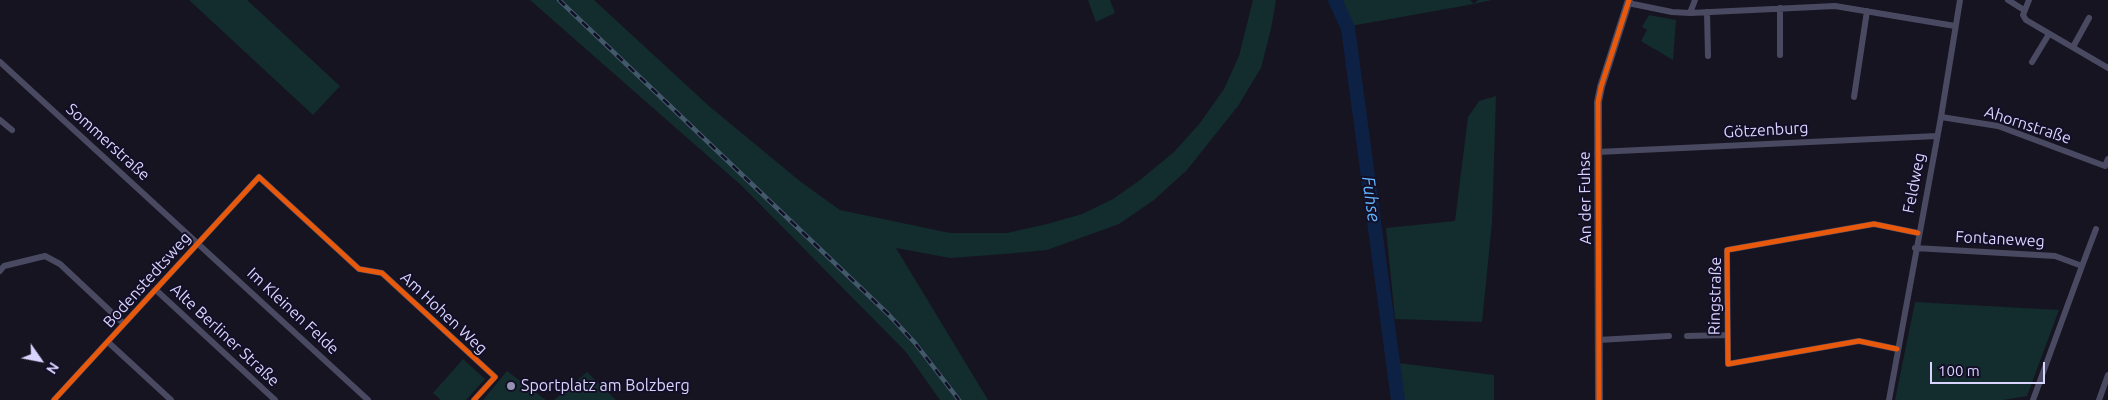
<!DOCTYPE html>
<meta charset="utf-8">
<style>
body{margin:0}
#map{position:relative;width:2108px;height:400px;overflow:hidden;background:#161421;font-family:Ubuntu,sans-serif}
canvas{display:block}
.north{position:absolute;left:15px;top:335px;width:50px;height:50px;-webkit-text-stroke:4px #130f26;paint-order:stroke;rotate:123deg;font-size:14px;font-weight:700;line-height:20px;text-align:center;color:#d9d4ff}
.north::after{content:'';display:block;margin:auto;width:18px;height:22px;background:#d9d4ff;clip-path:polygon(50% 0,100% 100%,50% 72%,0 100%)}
.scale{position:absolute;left:1930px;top:362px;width:115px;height:22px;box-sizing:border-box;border:2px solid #d9d4ff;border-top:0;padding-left:6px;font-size:15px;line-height:18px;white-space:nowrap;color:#d9d4ff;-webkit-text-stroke:4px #130f26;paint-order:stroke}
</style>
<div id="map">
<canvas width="2108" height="400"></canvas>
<div class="north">N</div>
<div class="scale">100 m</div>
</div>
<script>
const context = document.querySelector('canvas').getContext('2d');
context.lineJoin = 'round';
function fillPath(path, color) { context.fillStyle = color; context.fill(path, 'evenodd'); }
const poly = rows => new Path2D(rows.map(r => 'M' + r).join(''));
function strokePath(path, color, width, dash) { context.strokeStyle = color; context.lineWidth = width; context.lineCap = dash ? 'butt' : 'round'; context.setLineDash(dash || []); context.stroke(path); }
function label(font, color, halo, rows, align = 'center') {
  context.font = font + ' Ubuntu,sans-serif'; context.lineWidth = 4; context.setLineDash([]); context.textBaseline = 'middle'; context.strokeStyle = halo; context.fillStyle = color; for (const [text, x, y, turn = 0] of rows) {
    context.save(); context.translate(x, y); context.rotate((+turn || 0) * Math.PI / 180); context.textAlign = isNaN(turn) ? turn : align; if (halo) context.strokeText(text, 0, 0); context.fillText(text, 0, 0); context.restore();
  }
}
fillPath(poly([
 [189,0,247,0,340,86,313,115],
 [530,0,594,0,709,106,801,182,840,210,950,233,1007,233,1047,224,1082,214,1113,199,1140,180,1174,152,1200,123,1224,89,1239,56,1253,0,1276,0,1271,29,1261,68,1238,106,1187,170,1154,200,1119,224,1047,250,1005,254,950,258,896,248,988,400,940,400,906,352,742,186],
 [1088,0,1110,0,1115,13,1096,22],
 [1339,0,1470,0,1474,4,1478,0,1492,0,1474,4,1351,26],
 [1649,15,1676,20,1673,60,1641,41,1647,30,1642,27],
 [1496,96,1492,222,1482,322,1395,319,1386,228,1455,221,1468,117,1479,101],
 [1915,302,2059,310,2027,396,2003,400,1895,400],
 [463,359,485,379,466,400,441,400,433,393],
 [1399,363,1494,375,1494,400,1403,400],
 [507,371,546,400,483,400],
 [587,372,616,400,554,400]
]), '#132c2d');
strokePath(poly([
 [1335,0,1348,28,1398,400]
]), '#0d2144', 14);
strokePath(poly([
 [2008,0,2024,10],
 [2029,0,2023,15,2026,20,2108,68],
 [1628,3,1672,12,1690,13,1835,6,1955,26],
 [1780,8,1780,55],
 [1707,12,1708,56],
 [1690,13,1695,0],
 [2073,47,2089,18],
 [0,62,368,400],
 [2032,62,2049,34],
 [1854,97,1867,11],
 [1941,117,1998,126,2105,166,2108,159],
 [0,120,12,130],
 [1597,152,1937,136],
 [1915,248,2055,256,2082,266,2033,400],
 [2082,266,2096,229],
 [0,271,4,266,45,256,60,264,124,324],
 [156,290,275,400],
 [1687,336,1726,335],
 [1598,340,1669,336],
 [108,342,171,400],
 [1897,349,1859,341,1728,364,1727,250,1874,224,1918,233],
 [54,400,259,177,359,269,382,273,495,377,474,400],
 [1889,400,1941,117,1960,0],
 [2099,400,2108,375]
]), '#4a4962', 6);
strokePath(poly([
 [1599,400,1598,102,1601,87,1629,0]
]), '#4a4962', 8);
const rail = poly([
 [559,0,888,314,915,343,959,400]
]);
strokePath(rail, '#43596b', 4.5);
strokePath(rail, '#130f26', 2.5, [8]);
strokePath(poly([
 [1897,349,1859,341,1728,364,1727,250,1874,224,1918,233],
 [54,400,259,177,359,269,382,273,495,377,474,400],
 [1599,400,1598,102,1601,87,1629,0]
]), '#e8590c', 5);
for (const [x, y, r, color] of [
 [511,386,5,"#9591b1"]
]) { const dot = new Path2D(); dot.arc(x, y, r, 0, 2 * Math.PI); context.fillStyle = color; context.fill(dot); strokePath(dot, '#130f26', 2); }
label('16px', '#d9d4ff', '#130f26', [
 ["Ahornstraße",2028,125,18],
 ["Götzenburg",1766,130,-3],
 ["Sommerstraße",108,142,42],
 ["Feldweg",1914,183,-79],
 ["An der Fuhse",1585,198,-91],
 ["Fontaneweg",2000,239,3],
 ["Bodenstedtsweg",147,280,-48],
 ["Ringstraße",1715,296,-89],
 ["Im Kleinen Felde",293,311,43],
 ["Am Hohen Weg",444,313,43],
 ["Alte Berliner Straße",225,335,43]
]);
label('16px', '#d9d4ff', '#130f26', [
 ["Sportplatz am Bolzberg",521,386]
], 'left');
label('italic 18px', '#62b6ff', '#130f26', [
 ["Fuhse",1371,199,82]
]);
</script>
